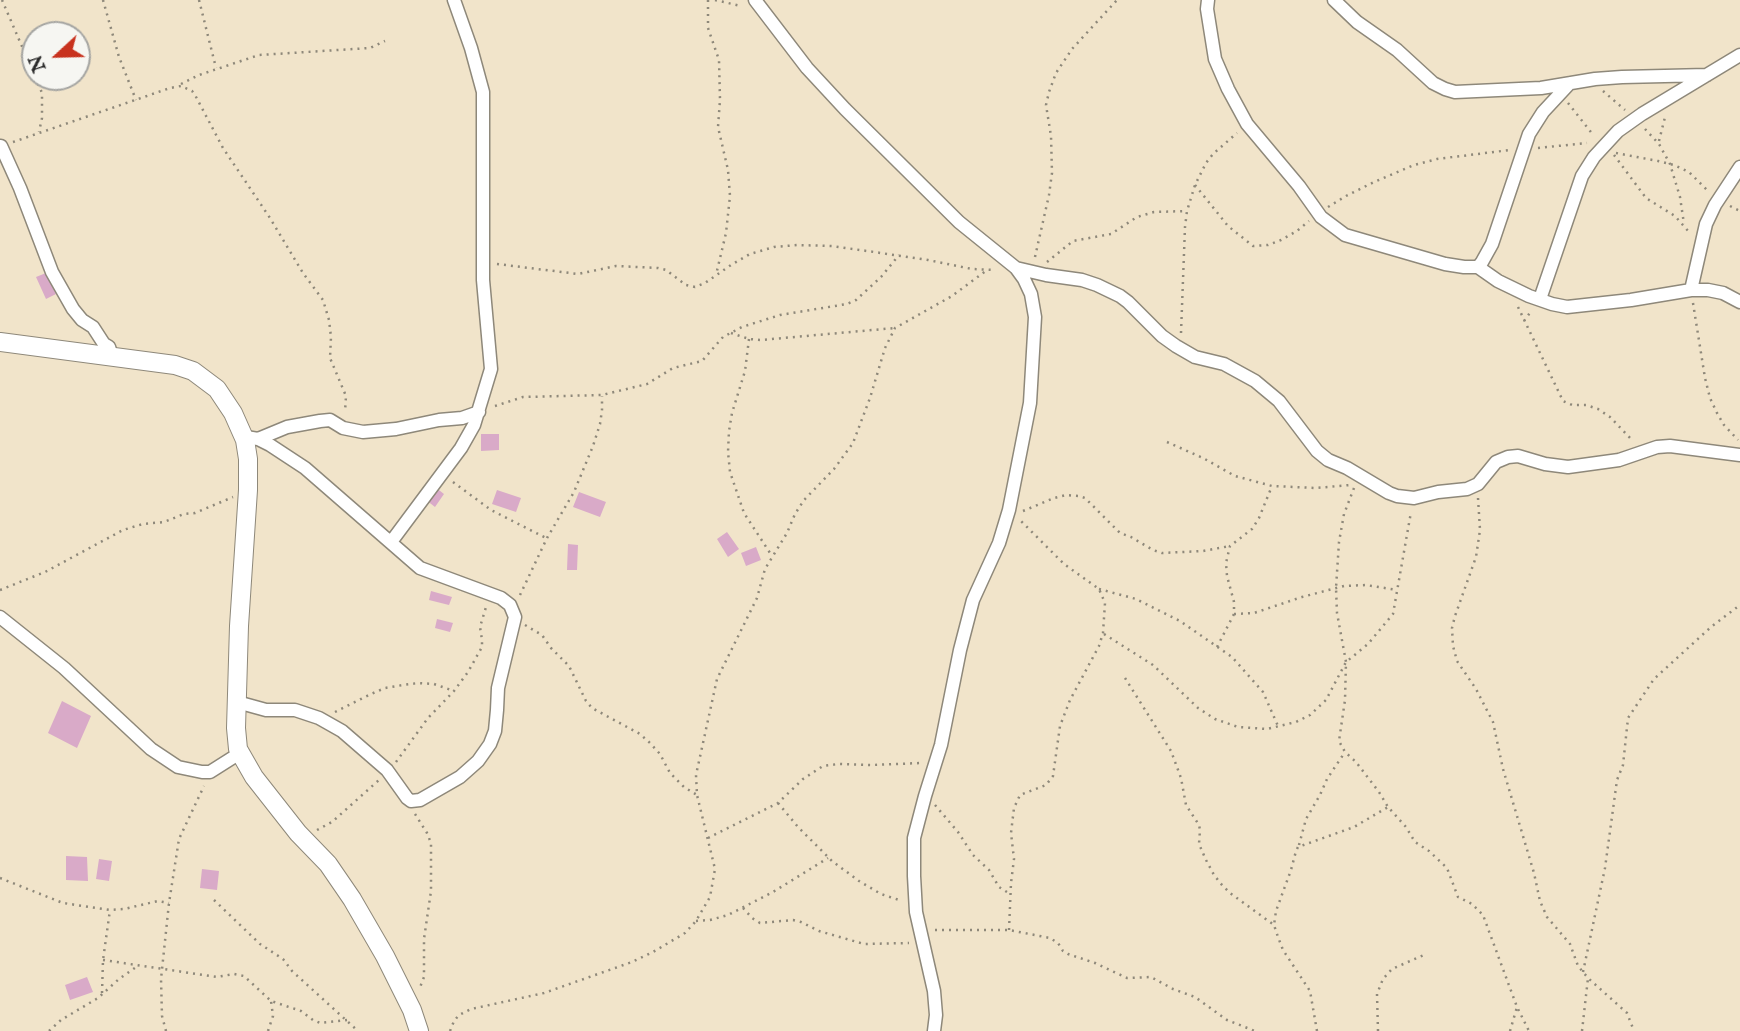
<!DOCTYPE html>
<style>
body{margin:0}
#map{position:relative;width:1740px;height:1031px;overflow:hidden;background:#f1e4ca;font-family:"IM FELL English",serif}
canvas{display:block}
.north{position:absolute;left:21px;top:21px;width:70px;height:70px;box-sizing:border-box;background:#f6f6f2;border:2px solid #a5a5a2;border-radius:50%;rotate:248deg;font-size:19px;font-weight:700;line-height:28px;text-align:center;color:#2b2b2b}
.north::after{content:'';display:block;margin:auto;width:24px;height:32px;background:#c8321e;clip-path:polygon(50% 0,100% 100%,50% 72%,0 100%)}
</style>
<div id="map">
<canvas width="1740" height="1031"></canvas>
<div class="north">N</div>
</div>
<script>
const context = document.querySelector('canvas').getContext('2d');
context.lineJoin = 'round';
function fillPath(path, color) { context.fillStyle = color; context.fill(path, 'evenodd'); }
const poly = rows => new Path2D(rows.map(r => 'M' + r).join(''));
function strokePath(path, color, width, dash) { context.strokeStyle = color; context.lineWidth = width; context.lineCap = dash ? 'butt' : 'round'; context.setLineDash(dash || []); context.stroke(path); }
fillPath(poly([
 [46,273,56,294,46,299,36,277],
 [481,434,499,434,499,450,481,451],
 [435,487,444,494,435,507,426,500],
 [497,490,521,498,516,512,492,504],
 [579,492,606,502,600,517,573,507],
 [727,532,739,549,728,557,717,539],
 [568,544,578,545,577,570,567,570],
 [756,547,761,560,746,566,741,553],
 [431,591,452,597,449,605,429,600],
 [437,619,453,623,450,632,435,628],
 [62,701,91,716,77,748,48,733],
 [66,856,87,857,88,881,66,880],
 [99,859,112,861,109,881,96,879],
 [202,869,219,871,217,890,200,888],
 [87,977,93,992,70,1000,65,985]
]), '#d9aac8');
const street = poly([
 [755,0,807,68,845,109,959,222,1016,268,1024,279,1031,294,1035,317,1030,403,1009,510,999,543,973,600,960,650,941,745,925,796,914,838,914,876,916,912,934,991,936,1015,934,1031],
 [1208,0,1207,9,1215,59,1228,89,1247,124,1299,186,1321,217,1345,235,1445,264,1464,267,1478,267,1482,262,1492,244,1529,134,1543,112,1570,83],
 [1334,0,1357,22,1397,50,1433,83,1445,89,1455,92,1541,88,1595,79,1622,77,1707,75],
 [1,146,20,188,52,272,73,309,82,320,93,327,104,344,109,347,112,356],
 [1478,267,1498,281,1529,296,1552,304,1567,307,1631,300,1691,290,1708,290,1723,293,1740,302],
 [1016,268,1046,275,1082,280,1097,285,1120,296,1128,302,1162,336,1176,346,1195,357,1224,364,1255,381,1279,401,1317,451,1328,460,1347,468,1389,493,1397,496,1414,498,1438,492,1467,489,1478,484,1496,462,1508,457,1518,456,1545,464,1568,467,1619,460,1657,447,1670,446,1740,455],
 [1691,290,1706,224,1715,205,1740,167],
 [1540,299,1582,176,1594,157,1618,131,1642,114,1740,55],
 [258,439,287,427,320,421,330,420,343,428,363,432,396,429,439,420,462,418,479,412],
 [391,542,461,448,474,425,491,369,483,280,483,92,471,48,454,0],
 [0,617,64,668,151,749,178,767,202,772,210,772,240,753],
 [237,702,266,710,295,710,319,718,342,731,387,770,407,798,411,801,420,800,460,777,478,761,490,744,495,731,497,710,498,688,515,617,510,605,501,598,420,568,305,468,270,445,258,439,246,437,241,430]
]);
const secondary = poly([
 [0,342,175,365,193,371,217,389,233,413,245,440,248,459,248,490,239,626,236,728,238,749,254,777,298,833,328,864,352,899,385,956,412,1010,419,1031]
]);
strokePath(street, '#8e887a', 15);
strokePath(secondary, '#8e887a', 20);
strokePath(poly([
 [2,0,42,93,42,118,39,132],
 [103,0,119,57,136,100],
 [199,0,216,68],
 [708,0,708,28,719,60,720,100,718,127,728,170,730,196,726,233,716,275],
 [715,0,741,6],
 [181,84,199,75,259,55,370,48,385,41],
 [1603,91,1625,110],
 [1568,103,1594,136],
 [1645,129,1659,144,1670,164,1680,197,1684,224],
 [1659,141,1665,117],
 [13,142,170,88,181,86,192,91,195,95,223,148,270,218,303,273,323,300,329,320,331,337,330,358,346,396,345,412],
 [1538,148,1587,143],
 [1616,153,1658,161,1674,165,1689,172,1708,191],
 [1614,155,1646,198,1675,216,1689,232],
 [1195,185,1228,226,1253,246,1268,245,1281,240,1297,231,1309,221],
 [1730,206,1740,211],
 [1328,207,1346,196,1374,182,1414,165,1437,159,1510,150],
 [1035,257,1049,195,1052,173,1051,136,1046,105,1049,92,1056,73,1072,49,1117,0],
 [1047,262,1073,241,1111,234,1137,217,1154,212,1187,211],
 [497,264,578,274,616,266,658,268,666,270,686,285,695,287,705,283,731,265,750,254,774,247,797,245,832,246,874,252,928,260,972,269,995,270],
 [1693,303,1705,378,1710,398,1717,413,1724,425,1738,440],
 [1518,307,1563,401,1572,405,1586,405,1598,409,1610,417,1633,441],
 [1524,321,1532,310],
 [731,333,749,339,761,340,895,328],
 [1181,333,1185,227,1187,211,1195,185,1206,163,1213,154,1237,133],
 [749,339,745,371,732,413,729,431,728,452,730,472,744,513,772,556],
 [495,406,523,397,602,395,647,384,673,368,702,361,723,337,742,327,780,315,847,304,856,300,881,277,899,255],
 [1167,442,1203,458,1235,476,1272,486,1316,488,1350,485],
 [453,482,491,510,546,538],
 [1354,488,1344,514,1339,542,1336,588,1337,613,1346,662,1345,700,1339,741,1345,752,1356,762,1379,792,1388,807,1406,827,1415,842,1429,851,1447,868,1458,897,1472,904,1483,915,1517,1007,1529,1031],
 [1478,498,1480,530,1476,557,1455,616,1452,628,1453,646,1457,661,1476,689,1493,722,1503,769,1534,873,1540,901,1547,917,1570,944,1578,966,1588,978,1627,1013,1634,1031],
 [1023,511,1054,498,1066,495,1079,496,1085,498,1120,533,1131,537,1153,550,1162,553,1203,551,1230,546],
 [1099,589,1136,599,1180,621,1232,657,1263,692,1278,726],
 [0,590,45,572,123,530,143,524,164,522,184,514,195,513,233,497],
 [520,595,547,538,574,492,593,446,600,424,602,410,602,396],
 [1234,614,1254,613,1302,597,1344,586,1366,585,1397,590],
 [525,625,542,635,551,648,569,666,586,701,592,708,640,734,650,743,660,754,670,773,684,787,697,795],
 [1104,634,1153,665,1198,708,1215,719,1238,727,1267,729,1296,722,1310,715,1326,700,1346,662,1368,644,1393,614,1411,512],
 [1217,647,1234,614,1234,602,1227,576,1226,563,1230,546,1252,529,1259,518,1272,486],
 [1125,678,1171,751,1181,778,1186,805,1199,825,1200,830,1199,844,1206,860,1214,875,1222,885,1230,893,1274,925],
 [335,712,371,694,385,688,403,685,418,683,434,684,454,691],
 [396,762,428,718,454,691,468,672,482,647,482,640,480,627,486,607],
 [778,803,798,827,832,861,859,881,881,894,902,901],
 [935,805,958,832,973,855,989,870,999,887,1010,894],
 [415,814,427,833,431,843,431,891,424,939,424,977,419,990],
 [317,830,332,822,379,780],
 [708,838,778,803,803,779,823,766,838,764,872,765,921,763],
 [1299,845,1306,819,1320,795,1327,779,1345,752],
 [0,878,63,903,110,910,124,909,158,901,169,903],
 [214,900,260,944,283,959,292,971,358,1031],
 [743,908,752,918,760,923,793,920,801,922,819,931,864,944,909,943],
 [696,921,710,920,728,915,773,892,828,858],
 [935,930,1009,930,1050,938,1058,943,1063,951,1068,954,1095,963,1127,978,1151,977,1173,989,1195,997,1227,1020,1255,1031],
 [1009,930,1011,883,1014,859,1011,833,1014,808,1020,795,1046,785,1053,776,1060,726,1070,700,1099,646,1103,633,1105,603,1099,589,1064,564,1021,521],
 [103,960,217,977,234,974,244,976,271,1001,301,1011,313,1020,320,1023,347,1020],
 [1583,972,1605,868,1617,780,1623,765,1628,718,1654,679,1711,627,1740,605],
 [102,993,103,960,110,910],
 [49,1031,61,1020,98,998,119,979,139,965],
 [166,1031,162,1016,161,979,169,903,179,839,204,786],
 [268,1031,273,1016,271,1001],
 [450,1031,454,1021,459,1015,471,1009,544,993,632,962,653,952,685,933,696,921,710,897,715,869,697,795,696,775,717,679,757,598,765,569,787,533,795,514,804,500,834,469,853,443,870,398,885,348,895,328,952,296,987,270],
 [1317,1031,1310,991,1283,950,1278,937,1274,925,1276,911,1291,870,1296,851,1298,847,1354,827,1388,807],
 [1378,1031,1377,994,1383,979,1392,969,1426,954],
 [1510,1031,1517,1007],
 [1582,1031,1588,978]
]), '#8e887a', 2.5, [2, 5]);
strokePath(street, '#fff', 12);
strokePath(secondary, '#fff', 18);
</script>
